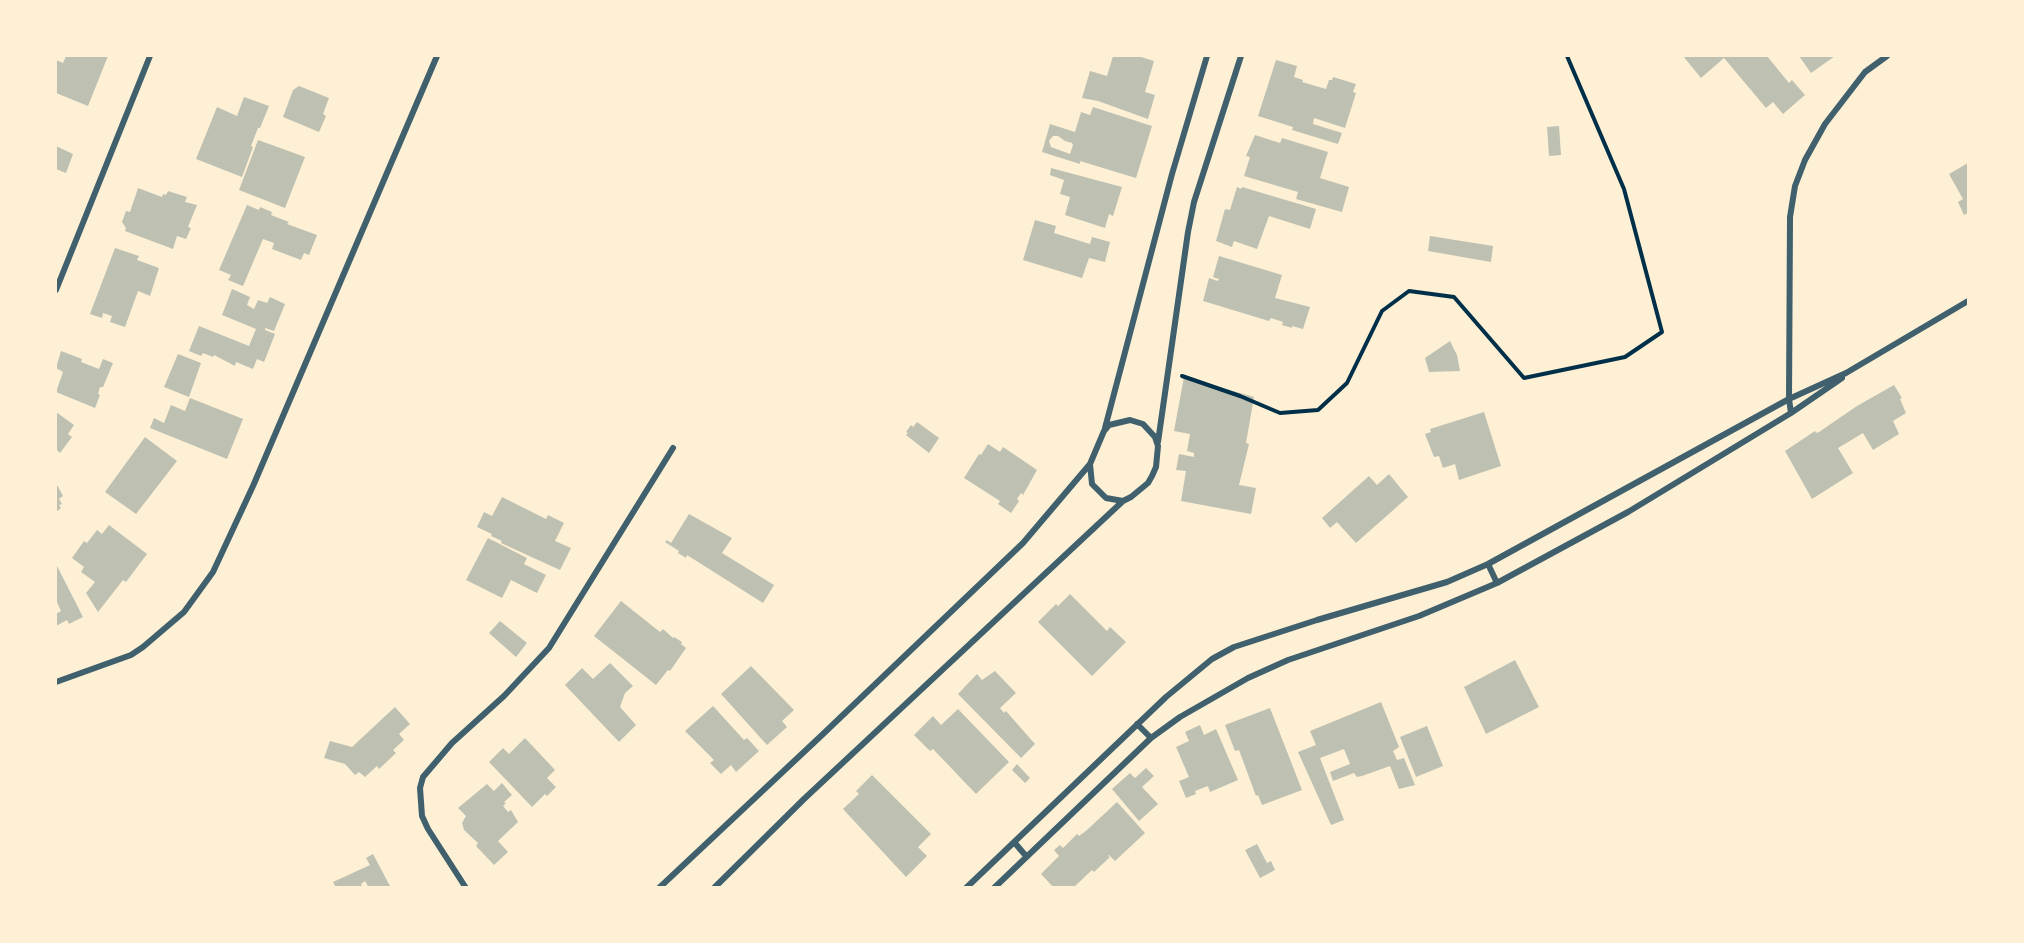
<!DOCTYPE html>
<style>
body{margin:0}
#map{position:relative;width:2024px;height:943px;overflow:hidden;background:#fdf0d5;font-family:Poppins,sans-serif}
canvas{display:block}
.frame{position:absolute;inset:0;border:57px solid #fdf0d5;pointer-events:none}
</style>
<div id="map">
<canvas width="2024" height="943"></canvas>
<div class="frame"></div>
</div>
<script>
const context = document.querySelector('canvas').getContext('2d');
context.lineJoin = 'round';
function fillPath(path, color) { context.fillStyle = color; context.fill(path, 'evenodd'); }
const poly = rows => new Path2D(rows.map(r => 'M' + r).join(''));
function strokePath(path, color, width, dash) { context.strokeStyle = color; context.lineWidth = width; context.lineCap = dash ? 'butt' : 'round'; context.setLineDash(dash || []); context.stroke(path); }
fillPath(poly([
 [66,56,108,56,88,106,56,93,56,60,63,63],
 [1113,56,1138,56,1154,61,1145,92,1155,95,1148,119,1098,101,1082,98,1090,71,1107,76],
 [1683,56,1767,56,1789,83,1792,80,1805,95,1783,114,1773,102,1766,108,1724,58,1701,78],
 [1799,56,1835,56,1811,73],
 [1276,60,1297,66,1294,77,1303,80,1302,82,1326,89,1329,80,1332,80,1333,77,1356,84,1353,92,1356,93,1345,128,1314,118,1313,124,1342,133,1338,144,1292,130,1293,127,1258,116],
 [299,86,329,98,323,114,326,116,319,132,283,117,293,90],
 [244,97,269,106,260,128,258,128,251,146,253,147,242,177,196,159,217,107,237,116],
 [1093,107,1152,126,1136,178,1080,161,1080,164,1042,152,1050,124,1075,132,1081,112,1090,115],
 [1053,136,1058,136,1065,141,1072,143,1073,145,1070,154,1051,147,1049,141],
 [1559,126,1561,155,1549,156,1547,127],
 [1255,135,1280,143,1282,138,1328,152,1320,178,1349,187,1342,212,1296,199,1298,192,1244,176,1250,157,1246,156],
 [258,140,305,157,285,208,239,190],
 [56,146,73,154,66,173,56,169],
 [1968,163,1968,213,1964,215,1958,202,1963,199,1949,174],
 [1051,168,1122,187,1113,216,1109,214,1105,228,1065,215,1070,197,1060,194,1064,180,1050,175],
 [1237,187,1241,189,1242,187,1316,209,1310,229,1269,216,1257,249,1234,241,1232,247,1216,241,1225,209,1230,210],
 [138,188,162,197,163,194,166,195,168,191,187,197,185,202,197,205,188,227,191,228,186,239,177,236,173,249,125,231,126,228,122,222,126,211,130,212],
 [247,205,259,210,260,207,272,212,271,215,289,222,287,224,317,235,309,255,304,253,301,260,272,249,274,243,263,239,243,286,228,280,231,275,219,270],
 [1035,220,1056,226,1054,233,1090,244,1092,237,1110,242,1105,262,1089,258,1082,278,1023,260],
 [1430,236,1493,246,1491,262,1428,251],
 [115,248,139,256,137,260,159,268,150,296,138,291,125,327,110,322,112,316,103,313,102,318,90,314],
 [1219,256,1282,275,1275,298,1310,307,1303,329,1292,326,1292,328,1282,325,1283,322,1271,318,1269,321,1203,301,1209,278,1218,281,1219,279,1213,277],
 [232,289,250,297,247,305,254,309,258,300,267,303,270,297,285,304,274,331,265,328,265,330,275,334,264,362,257,359,253,369,236,362,235,366,214,355,213,357,203,353,201,356,189,351,199,326,249,346,256,329,222,315],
 [1450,341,1457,355,1460,371,1429,372,1425,358],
 [61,351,82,359,81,362,99,369,103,359,113,363,103,387,100,387,98,394,100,395,95,408,56,392,63,372,56,368],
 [178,354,201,363,189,397,164,387],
 [1184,377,1254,397,1246,443,1249,444,1239,485,1256,488,1251,514,1181,501,1186,471,1176,470,1179,454,1194,457,1194,453,1187,451,1190,434,1174,431],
 [1894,385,1902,398,1900,399,1906,413,1893,421,1899,434,1873,450,1863,433,1838,448,1853,473,1812,499,1785,451,1815,431,1816,433,1819,432,1857,406],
 [190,398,243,419,227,459,150,428,154,418,164,423,171,405,185,411],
 [56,412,74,425,68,434,72,437,60,453,56,449],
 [1484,412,1501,466,1459,480,1455,464,1443,468,1439,456,1434,457,1425,434,1431,432,1430,429],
 [917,422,939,438,929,453,906,435,908,433,906,432,911,425,913,427],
 [145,437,177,461,136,514,105,492],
 [988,444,1000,452,1003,447,1037,470,1023,495,1021,493,1017,499,1019,501,1011,513,998,504,1000,501,964,478,979,454,981,455],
 [1389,474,1408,497,1356,543,1337,522,1330,528,1322,518,1369,476,1377,485],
 [56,483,63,496,59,499,62,504,59,505,61,508,56,512],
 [502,497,546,519,548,515,564,523,555,541,571,548,560,570,501,543,502,541,491,536,492,534,477,527,484,512,492,516],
 [689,514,732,538,722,553,774,585,763,603,687,555,686,558,678,553,679,551,665,542,667,540,671,543],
 [109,525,147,554,126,582,123,580,98,612,86,593,95,582,81,572,84,567,72,558,84,541,87,543,97,530,102,534],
 [488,538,527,558,524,564,546,575,537,593,511,580,502,598,466,580],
 [56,564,83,617,69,624,67,620,56,626,56,614,61,611,56,600],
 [1070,594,1107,631,1110,627,1126,642,1092,676,1038,622,1056,604,1058,606],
 [621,601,660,632,663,629,673,638,674,637,682,642,681,644,686,648,670,671,668,670,656,685,594,636],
 [500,621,527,643,516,657,489,633],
 [1515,660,1539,707,1486,734,1464,687],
 [610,663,633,686,625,693,620,707,636,725,619,742,565,685,582,668,593,679],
 [751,666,794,710,782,721,787,727,767,745,721,694],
 [995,671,1016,693,1000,708,1004,713,1006,711,1035,744,1021,758,958,694,977,674,982,680],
 [1381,702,1399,747,1393,751,1397,760,1404,758,1415,785,1399,789,1390,766,1362,776,1357,777,1354,773,1333,781,1330,772,1350,764,1344,749,1320,758,1344,820,1331,825,1298,752,1316,745,1310,731],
 [713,706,744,740,747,738,759,751,736,772,731,765,721,774,710,763,714,760,685,731],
 [395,707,410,724,399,734,404,740,393,750,396,753,379,769,377,766,365,777,359,772,355,775,345,764,324,758,330,741,352,747],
 [1270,708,1302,790,1262,805,1258,795,1256,796,1239,750,1235,751,1225,725],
 [958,709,1009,762,976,794,933,749,930,751,914,735,933,716,941,725],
 [1200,725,1204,735,1216,729,1238,780,1210,792,1208,786,1195,791,1196,794,1186,798,1179,781,1189,777,1176,747,1189,741,1185,732],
 [1427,726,1443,766,1416,777,1400,737],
 [525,738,555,770,547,778,556,787,547,796,545,794,532,807,489,762,503,748,509,754],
 [1017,764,1030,778,1025,783,1012,770],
 [1146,768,1154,776,1142,787,1158,804,1139,821,1112,789,1130,773,1135,778],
 [872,775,931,834,918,847,927,856,906,877,843,809,859,794,856,791],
 [502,783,512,795,504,802,506,803,503,806,508,812,511,810,518,822,498,841,508,852,494,865,476,846,478,843,464,830,462,823,466,816,458,808,487,784,494,791],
 [1117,802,1145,833,1115,861,1109,855,1108,856,1110,857,1094,872,1092,870,1073,888,1054,888,1041,874,1059,856,1054,850,1060,845,1063,848,1077,834,1079,836,1087,830],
 [1257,844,1267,863,1271,861,1275,870,1260,878,1245,850],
 [373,854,391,888,369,888,365,881,361,884,363,888,336,888,333,882,370,865,366,858]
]), '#bec0b2');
strokePath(poly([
 [1182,376,1240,396,1280,413,1318,410,1347,383,1382,311,1409,291,1454,297,1524,378,1625,357,1662,332,1624,189,1567,56]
]), '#003049', 4);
strokePath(poly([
 [56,290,150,56],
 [1791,413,1789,399,1790,217,1795,186,1805,160,1825,124,1865,72,1887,56],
 [1105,428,1172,174,1207,56],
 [1158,442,1188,232,1194,202,1241,56],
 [1488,564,1497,583],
 [56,682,131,655,143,647,184,612,213,572,253,486,437,56],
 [1137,724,1151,738],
 [1014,842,1026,856],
 [466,888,428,829,422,816,420,788,423,777,452,743,504,696,549,648,673,448],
 [659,888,822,735,1023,543,1090,464,1104,431,1109,425,1130,420,1143,424,1155,437,1158,446,1156,467,1152,476,1148,483,1131,497,1123,501,1106,498,1092,484,1090,464],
 [714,888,804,799,1123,501],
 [966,888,1166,697,1212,659,1234,647,1317,620,1447,582,1488,564,1789,399,1846,373,1968,301],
 [994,888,1151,738,1180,717,1248,678,1288,660,1419,616,1497,583,1628,512,1791,413,1842,378]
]), '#3f606c', 6);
</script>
